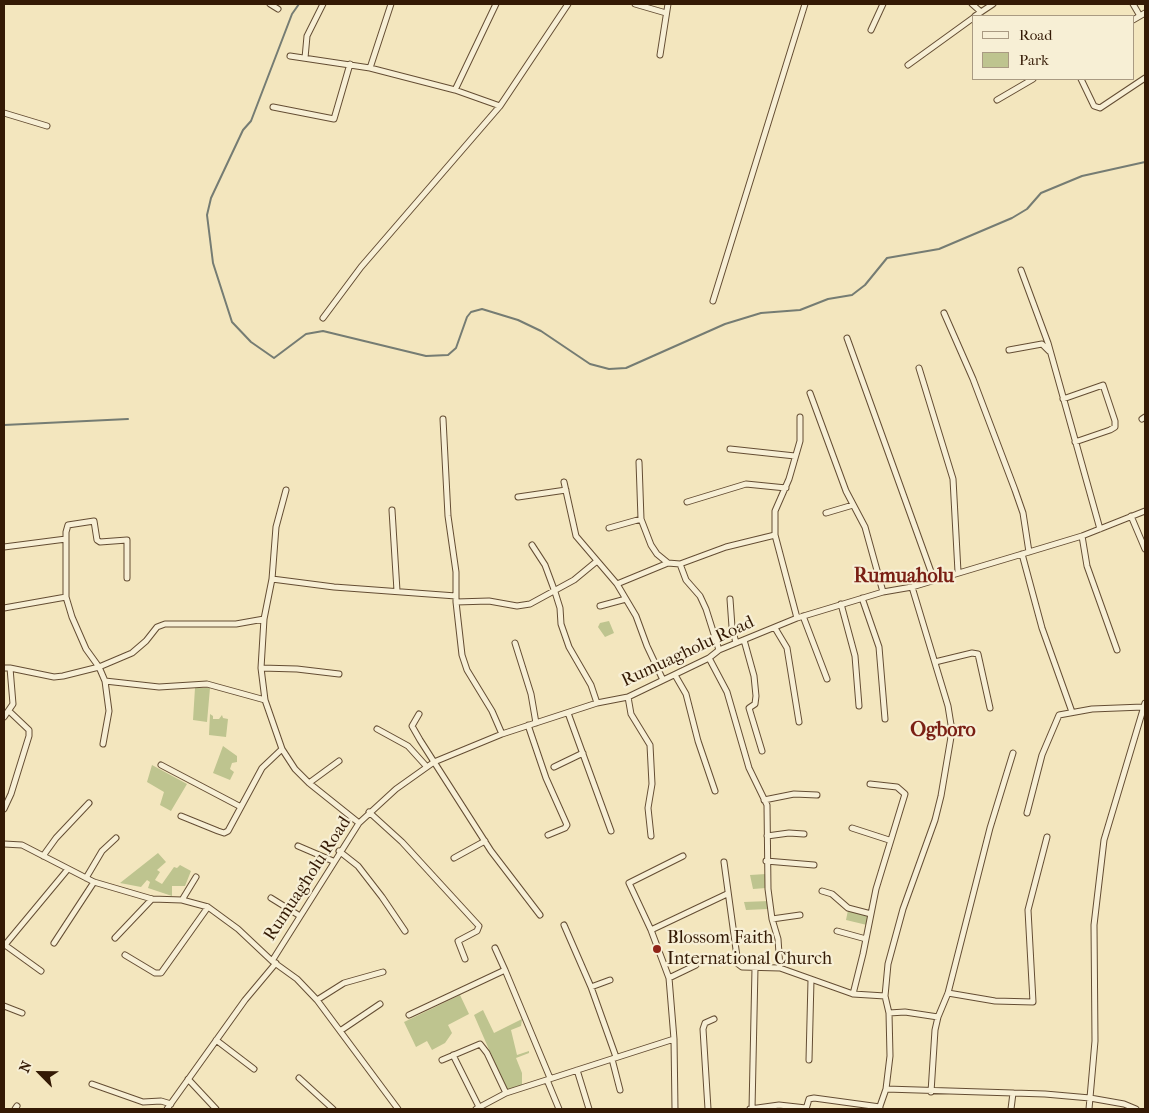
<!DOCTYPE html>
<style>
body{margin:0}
#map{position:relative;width:1149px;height:1113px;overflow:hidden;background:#f3e6be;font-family:"IM FELL French Canon",serif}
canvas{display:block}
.frame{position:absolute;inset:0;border:5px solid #341a05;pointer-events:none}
.legend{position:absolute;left:972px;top:15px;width:162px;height:65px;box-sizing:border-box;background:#f7efd5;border:1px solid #a99a82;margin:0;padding:6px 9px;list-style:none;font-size:15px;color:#341a05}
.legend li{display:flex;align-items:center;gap:10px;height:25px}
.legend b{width:25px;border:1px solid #a99a82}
.north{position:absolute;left:15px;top:1048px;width:50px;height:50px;-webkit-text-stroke:4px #f7efd5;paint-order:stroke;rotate:293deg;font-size:14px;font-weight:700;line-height:20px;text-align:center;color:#341a05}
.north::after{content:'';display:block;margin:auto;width:18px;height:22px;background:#341a05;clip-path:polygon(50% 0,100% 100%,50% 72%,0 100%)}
</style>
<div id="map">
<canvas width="1149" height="1113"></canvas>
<div class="frame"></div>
<ul class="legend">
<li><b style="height:6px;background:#f7efd5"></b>Road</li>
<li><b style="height:14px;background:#bec48f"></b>Park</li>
</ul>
<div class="north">N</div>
</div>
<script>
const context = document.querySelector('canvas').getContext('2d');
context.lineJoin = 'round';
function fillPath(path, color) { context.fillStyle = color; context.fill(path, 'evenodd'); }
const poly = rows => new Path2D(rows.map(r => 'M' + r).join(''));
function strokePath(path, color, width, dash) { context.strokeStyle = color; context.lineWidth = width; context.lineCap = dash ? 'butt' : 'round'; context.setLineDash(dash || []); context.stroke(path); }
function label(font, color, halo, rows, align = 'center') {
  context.font = font + ' "IM FELL French Canon",serif'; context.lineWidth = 4.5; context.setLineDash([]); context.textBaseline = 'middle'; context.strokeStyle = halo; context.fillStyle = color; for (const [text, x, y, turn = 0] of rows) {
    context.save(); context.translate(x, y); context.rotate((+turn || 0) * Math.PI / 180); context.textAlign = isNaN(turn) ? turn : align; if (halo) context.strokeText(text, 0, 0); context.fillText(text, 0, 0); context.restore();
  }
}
fillPath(poly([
 [609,621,614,633,605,637,598,627,600,623],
 [195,688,210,688,207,722,193,720],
 [210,714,213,716,213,719,219,719,222,715,223,718,228,719,226,737,209,735],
 [223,746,237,756,237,762,232,763,230,769,234,772,230,780,213,773],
 [152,765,187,784,171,811,160,805,164,792,147,782],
 [158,853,166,862,157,870,160,872,155,880,162,884,174,867,177,868,180,865,191,871,185,886,172,886,172,896,148,888,150,882,147,880,141,887,120,883],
 [766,874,766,888,753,889,750,875],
 [769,901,768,909,746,910,744,902],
 [848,910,868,916,867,925,846,920],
 [460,995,469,1014,448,1025,452,1033,445,1043,432,1050,427,1041,416,1047,404,1022],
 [483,1010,494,1033,522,1019,521,1026,511,1030,517,1055,529,1051,529,1053,516,1058,522,1073,522,1085,507,1091,474,1015]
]), '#bec48f');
strokePath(poly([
 [299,4,292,14,251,121,243,130,211,198,207,215,213,263,232,322,251,342,274,358,306,334,323,331,426,356,448,355,456,348,467,317,471,312,482,309,518,320,541,331,590,364,609,369,626,368,725,324,761,313,800,310,828,299,852,295,865,285,887,258,939,249,1012,218,1027,209,1041,193,1082,176,1145,162],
 [4,425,128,419]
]), '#757c73', 2);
const street = poly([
 [270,4,278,9],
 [635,4,666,13],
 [972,4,981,12],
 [1133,4,1140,16],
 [975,16,993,4],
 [1133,20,1145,13],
 [871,30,883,4],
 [660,55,668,4],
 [290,56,370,68,455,90,500,106],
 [305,58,307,36,323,4],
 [908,65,973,18],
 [370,68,391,4],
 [1081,79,1094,106,1100,108,1145,78],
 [455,90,496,4],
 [997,100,1033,79],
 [273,107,334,119,350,64],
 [4,113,47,126],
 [1021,270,1048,343,1100,529],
 [713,301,805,4],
 [944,313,973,379,1015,490,1023,513,1029,552],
 [323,318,361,267,500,106,568,4],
 [847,338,934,580],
 [1009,350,1042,344,1049,351],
 [919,368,953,479,958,572],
 [810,393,846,491,865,527,883,592],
 [1063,399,1103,385,1115,421,1115,427,1110,430,1075,442],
 [443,419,448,516,456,572,456,602,462,655,467,670,492,711,502,734],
 [1142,419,1145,417],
 [730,449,795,456],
 [639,462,641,519,651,545,657,554,668,563,680,564,726,547,775,535],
 [564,482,576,536,617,584,636,616,647,646,663,680],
 [286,490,276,527,272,579,264,619,261,668,265,700,282,749,295,769,309,783,359,823],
 [518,497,566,490],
 [687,502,746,484,786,488],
 [392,510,397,591],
 [826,513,853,505],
 [1131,516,1145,549],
 [609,528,641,519],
 [1082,536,1087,566,1117,650],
 [532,545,545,565,555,592,560,608,561,624,569,647,591,685,597,703],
 [4,547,66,539],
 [1022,554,1042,628,1072,712],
 [680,564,686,580,700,596,706,609,719,650],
 [272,579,334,587,456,596],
 [617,584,668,563],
 [862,598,879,647,885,719],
 [730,599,732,627,736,643],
 [456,602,489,601,517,606,530,604,574,580,597,561],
 [841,604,855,656,859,706],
 [600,606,626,599],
 [4,608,66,597],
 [803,616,827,679],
 [797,618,775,535,775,511,789,479,800,441,800,417],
 [775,628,787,648,799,722],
 [744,640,754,676,756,696,755,704,749,708,762,751],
 [515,643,531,694,536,723],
 [709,658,727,692,749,768,767,805,768,889,772,919,778,939,780,968],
 [935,662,972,653,978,654,990,708],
 [4,668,10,668,54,677,63,676,99,667,132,653,146,641,157,627,165,624,236,624,264,619],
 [261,668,297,669,339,674],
 [675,675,686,694,698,741,715,791],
 [105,681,159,687,207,684,265,700],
 [628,697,631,714,650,745,652,784,648,808,651,836],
 [568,713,611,831],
 [419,714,412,726,420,740,491,851,540,915],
 [4,717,13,704,10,668],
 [528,725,546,778,567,825,565,828,548,835],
 [377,729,408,746,427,767],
 [103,744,109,711,105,681,99,667,86,649,72,617,66,597,66,532,68,525,94,521,97,540,100,542,127,540,127,578],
 [161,765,241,807],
 [554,767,583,753],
 [309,783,339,761],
 [764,800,794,794,817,795],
 [4,809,11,794,29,736,29,730,9,711],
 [369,812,402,842,479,926,477,931,458,941,465,959],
 [1027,813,1042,755,1059,715,1092,709,1143,707],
 [181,816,218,831,224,833,228,831,262,768,282,749],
 [852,828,889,840],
 [767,836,789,833,804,834],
 [4,844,22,845,94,882,152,899,182,900,208,907,238,929,272,961,297,979,317,1000,398,1109],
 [298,846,333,861],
 [339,851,358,866,382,897,405,931],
 [43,856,56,838,89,803],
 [454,858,485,841],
 [766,861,814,865],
 [724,862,738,964,742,967,780,968,853,994,885,996],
 [86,878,102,851,116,838],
 [822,891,832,894,848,908,871,914],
 [271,898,300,916],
 [182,900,196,877],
 [772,919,800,915],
 [564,925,591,987,616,1057],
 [651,930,727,894],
 [837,931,866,939],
 [115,938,152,899],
 [54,943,94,882],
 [5,945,41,971],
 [4,946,68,869],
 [495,948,505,970],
 [125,955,155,973,161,973,208,907],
 [272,961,359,823,396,789,434,762,502,734,597,703,628,697,709,658,719,650,797,618,883,592,912,587,1029,552,1082,536,1145,511],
 [669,978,696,965],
 [591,987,610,980],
 [948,993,995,1001,1033,1002,1028,910,1047,837],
 [853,994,863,954,876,889,905,794,897,787,870,784],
 [317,1000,344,983,383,972],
 [4,1006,22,1013],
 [889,1013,905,1012,938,1017],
 [409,1015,505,970,550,1078],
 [340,1031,380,1004],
 [216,1040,254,1069],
 [453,1055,479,1107],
 [612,1059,620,1090],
 [442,1060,480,1044,487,1053,506,1093],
 [809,1060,811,980],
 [577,1070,589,1109],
 [299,1078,333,1109],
 [188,1079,216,1109],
 [547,1080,559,1109],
 [92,1084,143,1102,161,1101,171,1104],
 [886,1089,1045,1094,1090,1098,1124,1104,1136,1109],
 [931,1092,935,1030,938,1017,948,993,990,828,1013,753],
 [15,1109,17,1106],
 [167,1109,245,1000,276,963],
 [476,1109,506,1093,674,1039],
 [675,1109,674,1039,669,978,651,930,629,883,683,856],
 [708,1109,703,1029,705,1023,714,1019],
 [750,1109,779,1105,806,1108],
 [752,1109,755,968],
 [806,1109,809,1099,814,1098,880,1107],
 [879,1109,886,1089,890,1056,889,1013,885,996,888,964,903,909,935,820,941,796,952,731,948,706,912,587],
 [1011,1109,1013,1093],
 [1089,1109,1095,1041,1094,925,1104,840,1145,703]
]);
strokePath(street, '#644d33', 7);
strokePath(street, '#f7efd5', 5);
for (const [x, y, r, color] of [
 [657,949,5,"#8f2418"]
]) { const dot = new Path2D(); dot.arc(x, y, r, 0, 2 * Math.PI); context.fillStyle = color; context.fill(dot); strokePath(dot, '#f7efd5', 2); }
label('18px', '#341a05', '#f7efd5', [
 ["Rumuagholu Road",688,652,-25],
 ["Rumuagholu Road",308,879,-57]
]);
label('18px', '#341a05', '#f7efd5', [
 ["Blossom Faith",667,939],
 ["International Church",667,960]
], 'left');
label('bold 20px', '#7a1f14', '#f7efd5', [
 ["Rumuaholu",904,577],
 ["Ogboro",943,731]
]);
</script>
